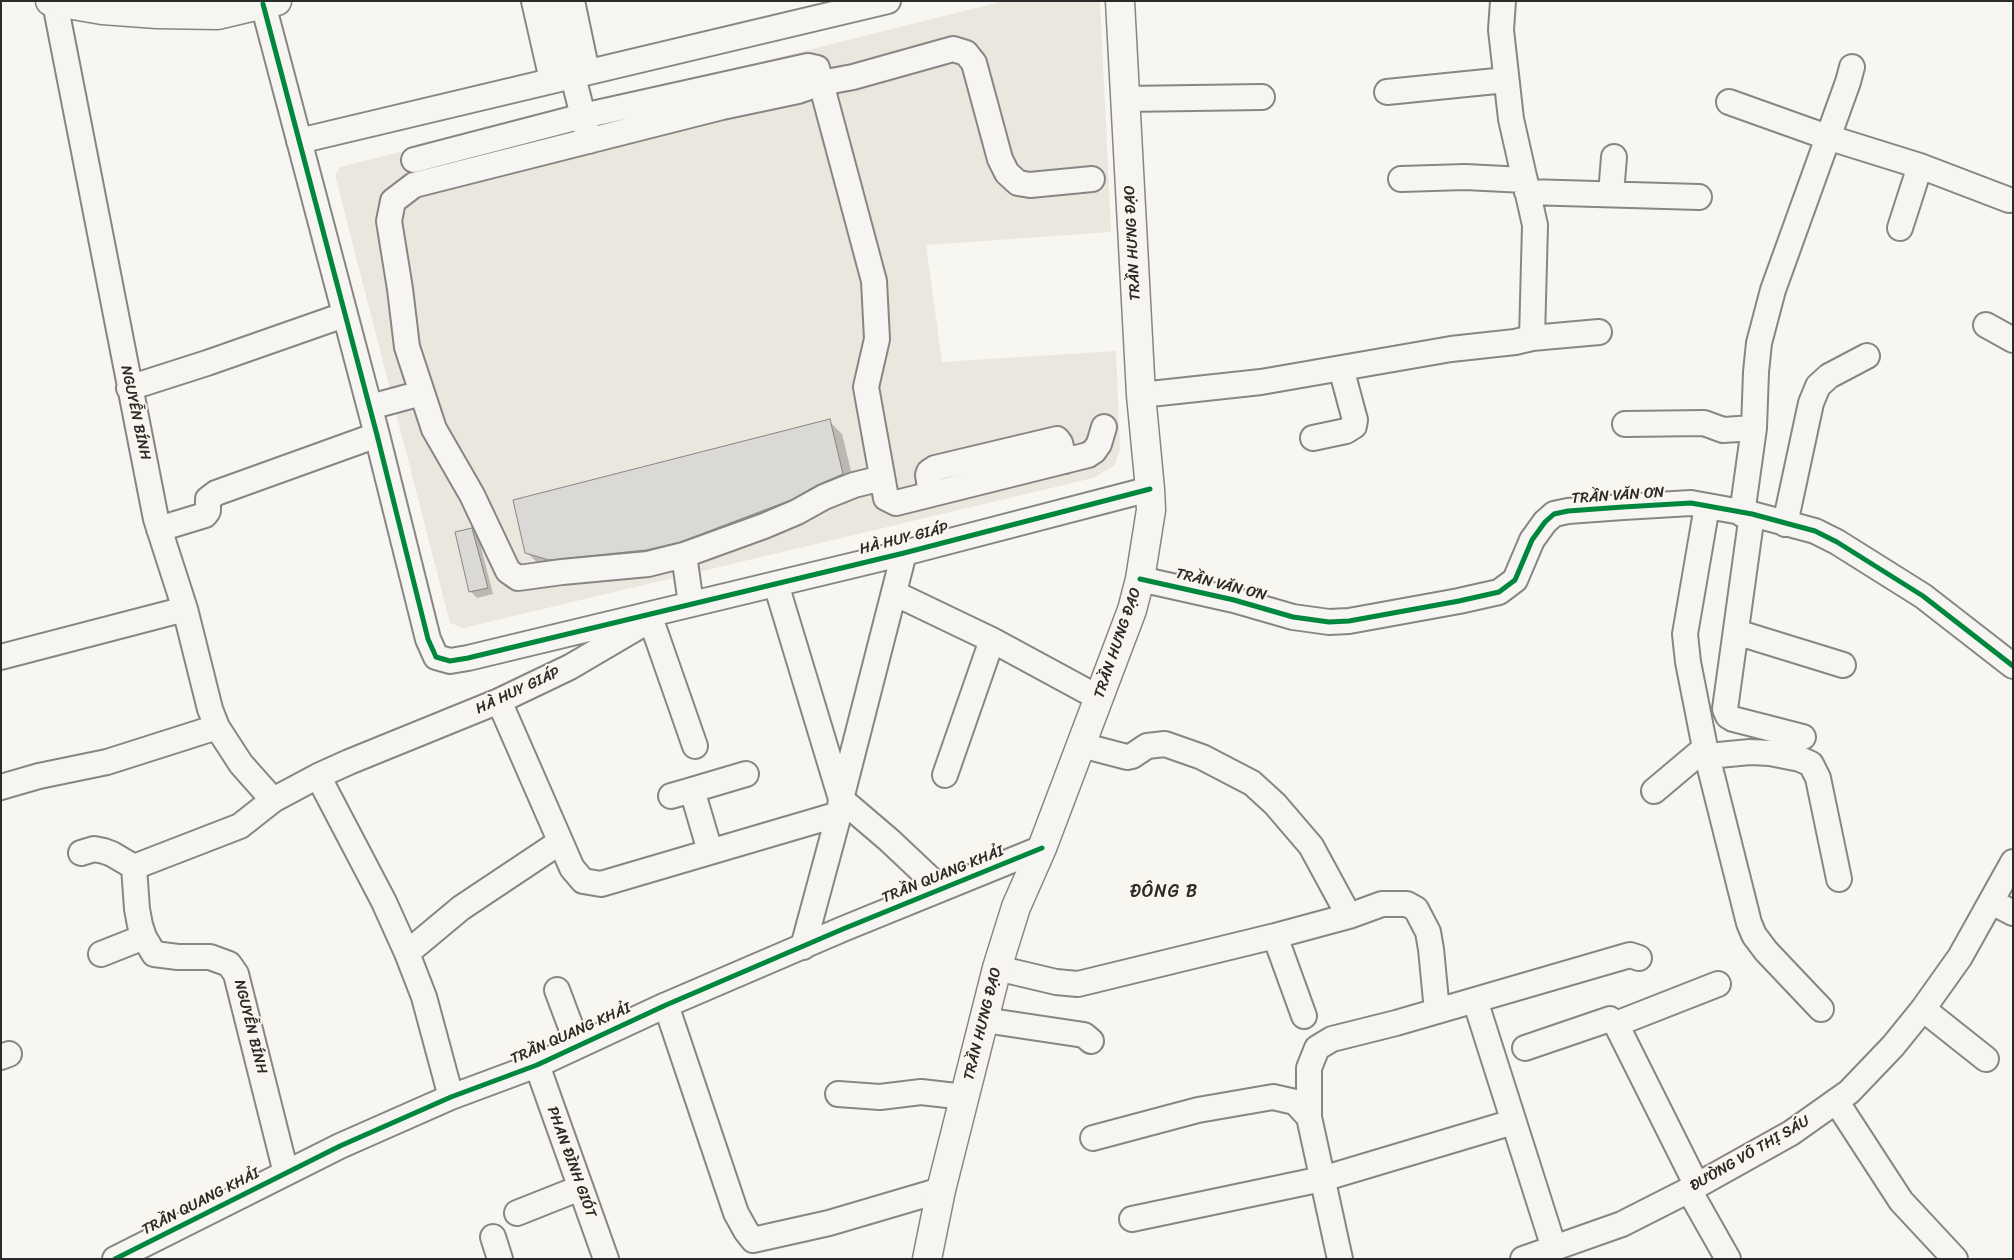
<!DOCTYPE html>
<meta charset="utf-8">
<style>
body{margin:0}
#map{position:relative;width:2014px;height:1260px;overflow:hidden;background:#f8f6f0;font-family:Sriracha,sans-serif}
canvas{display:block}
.frame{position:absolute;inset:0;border:2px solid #2b2b2b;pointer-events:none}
</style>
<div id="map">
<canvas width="2014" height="1260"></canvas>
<div class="frame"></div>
</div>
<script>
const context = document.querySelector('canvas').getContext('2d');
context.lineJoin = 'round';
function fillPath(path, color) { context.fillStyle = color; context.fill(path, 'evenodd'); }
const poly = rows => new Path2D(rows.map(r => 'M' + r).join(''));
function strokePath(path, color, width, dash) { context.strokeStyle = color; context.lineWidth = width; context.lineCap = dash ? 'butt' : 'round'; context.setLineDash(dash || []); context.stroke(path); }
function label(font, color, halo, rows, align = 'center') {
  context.font = font + ' Sriracha,sans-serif'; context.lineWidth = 4; context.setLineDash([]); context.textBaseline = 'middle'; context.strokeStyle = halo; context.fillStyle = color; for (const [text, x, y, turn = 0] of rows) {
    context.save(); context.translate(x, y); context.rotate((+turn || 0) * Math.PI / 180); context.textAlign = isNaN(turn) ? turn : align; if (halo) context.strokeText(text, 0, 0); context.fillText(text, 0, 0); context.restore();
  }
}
fillPath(poly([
 [1004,1,1100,1,1111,232,926,245,942,362,1116,351,1120,448,1115,465,1093,478,463,628,450,623,335,175,340,167]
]), '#e9e7de');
fillPath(poly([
 [829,421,842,434,855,487,693,554,540,565,526,552],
 [472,529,478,536,493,594,477,598,470,591]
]), '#0003');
const building = poly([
 [830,419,843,474,817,485,791,500,680,542,646,550,549,560,525,553,513,500,830,419],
 [472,528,488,588,469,592,455,532,472,528]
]);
fillPath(building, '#dbd9d6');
strokePath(building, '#878684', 1);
const minor = poly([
 [534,1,552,80],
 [572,1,587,72],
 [55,3,156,519,185,609,210,709,217,727,241,764,273,800],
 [263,4,377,435,428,639,436,657,450,661,468,658,904,553,1150,489],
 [1387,92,1506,80],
 [1125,99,1262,97],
 [1729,102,1827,137,1920,166,2009,200],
 [299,141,888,1],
 [589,141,583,116,808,66,817,68,821,83,853,77,953,49,966,53,974,63,1000,159,1007,173,1018,183,1030,185,1092,179],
 [414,160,583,116,554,1],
 [1401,179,1465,177,1525,180],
 [1527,192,1699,197],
 [1611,194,1614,157],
 [1900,228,1920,166],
 [1986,325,2013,340],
 [1532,338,1599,332],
 [129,388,207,363,344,315],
 [1141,395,1261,382,1451,349,1515,342,1532,338,1535,225,1511,119,1501,30,1503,1],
 [370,407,422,393],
 [1625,424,1704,423,1723,430,1754,428],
 [1313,438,1346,431,1354,426,1355,420,1341,368],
 [931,494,928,475,929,472,935,468,1057,439,1060,443,1065,461],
 [1707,506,1685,634,1688,662,1705,748,1749,923,1754,935,1766,951,1821,1009],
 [1742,514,1754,428,1756,372,1759,343,1773,290,1848,82,1852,67],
 [1752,514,1725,709,1728,716,1733,719,1803,737],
 [1785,524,1811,403,1818,386,1829,376,1867,356],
 [159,529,205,515,208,511,208,499,216,493,377,435],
 [684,555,764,526,797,512,824,497,854,485,882,478],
 [1140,579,1234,600,1293,617,1329,622,1349,621,1459,601,1499,592,1515,580,1532,540,1545,522,1554,514,1568,511,1623,507,1691,503,1752,514,1815,531,1837,542,1923,596,2013,666],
 [776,584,841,799,889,840,941,889],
 [894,593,992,640,1099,698],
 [691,604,684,555,648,564,562,572,518,578,508,571,472,495,434,429,407,347,400,289,389,221,393,201,414,185,722,107,798,91,821,83,874,281,877,339,866,387,886,498,896,503,1088,455,1094,451,1099,444,1104,427],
 [651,620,695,746],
 [1736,632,1843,665],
 [1,657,185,609],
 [499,701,572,868,583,881,601,884,839,814],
 [1081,745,1127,757,1132,756,1147,746,1165,744,1202,757,1252,783,1275,804,1311,846,1349,916],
 [1708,756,1750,752,1770,753,1800,759,1811,764,1818,778,1839,879],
 [945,775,992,640],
 [318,776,349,762,499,701,570,667,650,620],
 [1,787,39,776,107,762,217,727],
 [1654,791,1705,748],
 [671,796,692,790],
 [710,851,692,790,746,774],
 [81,853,94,849,104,851,112,854,134,867],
 [1992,902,2013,913],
 [1275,936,1304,1016],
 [803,947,839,814,841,799,904,553],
 [407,953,461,908,560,842],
 [101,954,144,937],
 [997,968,1056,982,1078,984,1275,936,1349,916,1382,904,1407,904,1416,909,1428,932,1431,949,1437,1011],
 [557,990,578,1046],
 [1475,1000,1554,1248],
 [666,1005,736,1213,746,1231,753,1240,829,1223,941,1190],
 [1923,1009,1986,1059],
 [984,1020,1084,1035,1091,1041],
 [1616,1024,1718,984],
 [1525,1048,1610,1019,1616,1024,1697,1186],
 [1,1057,9,1054],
 [537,1065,606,1259],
 [838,1094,880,1097,921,1092,965,1097],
 [1836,1101,1901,1201,1955,1259],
 [1309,1117,1309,1068,1317,1048,1332,1039,1396,1023,1630,955,1639,958],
 [1093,1138,1198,1110,1273,1097,1295,1102,1309,1117,1340,1259],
 [286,1173,236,974,229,964,210,957,178,957,154,954,144,937,140,925,137,909,134,867,240,826,273,800,318,776,384,902,407,953,424,997,451,1097],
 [1689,1190,1728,1259],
 [517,1213,580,1188],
 [1132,1219,1322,1179,1513,1122],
 [493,1237,500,1259],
 [115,1259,340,1146,451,1097,537,1065,666,1005,843,929,1042,848],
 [1523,1259,1622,1224,1689,1190,1791,1133,1849,1092,1893,1046,1923,1009,1960,957,2013,862]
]);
const major = poly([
 [50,1,102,10,157,14,218,15,277,1],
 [927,1259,941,1190,997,968,1016,907,1042,848,1132,610,1140,579,1151,510,1150,489,1141,395,1120,1]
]);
strokePath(minor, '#878684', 28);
strokePath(major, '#878684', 31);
strokePath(minor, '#f6f5f1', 24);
strokePath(major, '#f6f5f1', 28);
strokePath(poly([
 [263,4,377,435,428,639,436,657,450,661,468,658,904,553,1150,489],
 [1140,579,1234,600,1293,617,1329,622,1349,621,1459,601,1499,592,1515,580,1532,540,1545,522,1554,514,1568,511,1623,507,1691,503,1752,514,1815,531,1837,542,1923,596,2013,666],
 [115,1259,340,1146,451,1097,537,1065,666,1005,843,929,1042,848]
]), '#00873e', 5);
label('15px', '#2b2b2b', '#fbf7ec', [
 ["TRẦN HƯNG ĐẠO",1133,243,-93],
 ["NGUYỄN BÍNH",135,413,78],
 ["TRẦN VĂN ƠN",1618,496,-4],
 ["HÀ HUY GIÁP",904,539,-14],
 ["TRẦN VĂN ƠN",1221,585,14],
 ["TRẦN HƯNG ĐẠO",1118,643,-71],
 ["HÀ HUY GIÁP",518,691,-25],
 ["TRẦN QUANG KHẢI",943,875,-22],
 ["TRẦN HƯNG ĐẠO",983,1024,-76],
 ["NGUYỄN BÍNH",250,1027,76],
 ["TRẦN QUANG KHẢI",571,1034,-24],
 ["ĐƯỜNG VÕ THỊ SÁU",1750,1154,-30],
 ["PHAN ĐÌNH GIÓT",571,1162,70],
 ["TRẦN QUANG KHẢI",201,1202,-27]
]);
context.letterSpacing = '1px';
label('18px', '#2b2b2b', '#fbf7ec', [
 ["ĐÔNG B",1164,892]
]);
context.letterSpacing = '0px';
</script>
